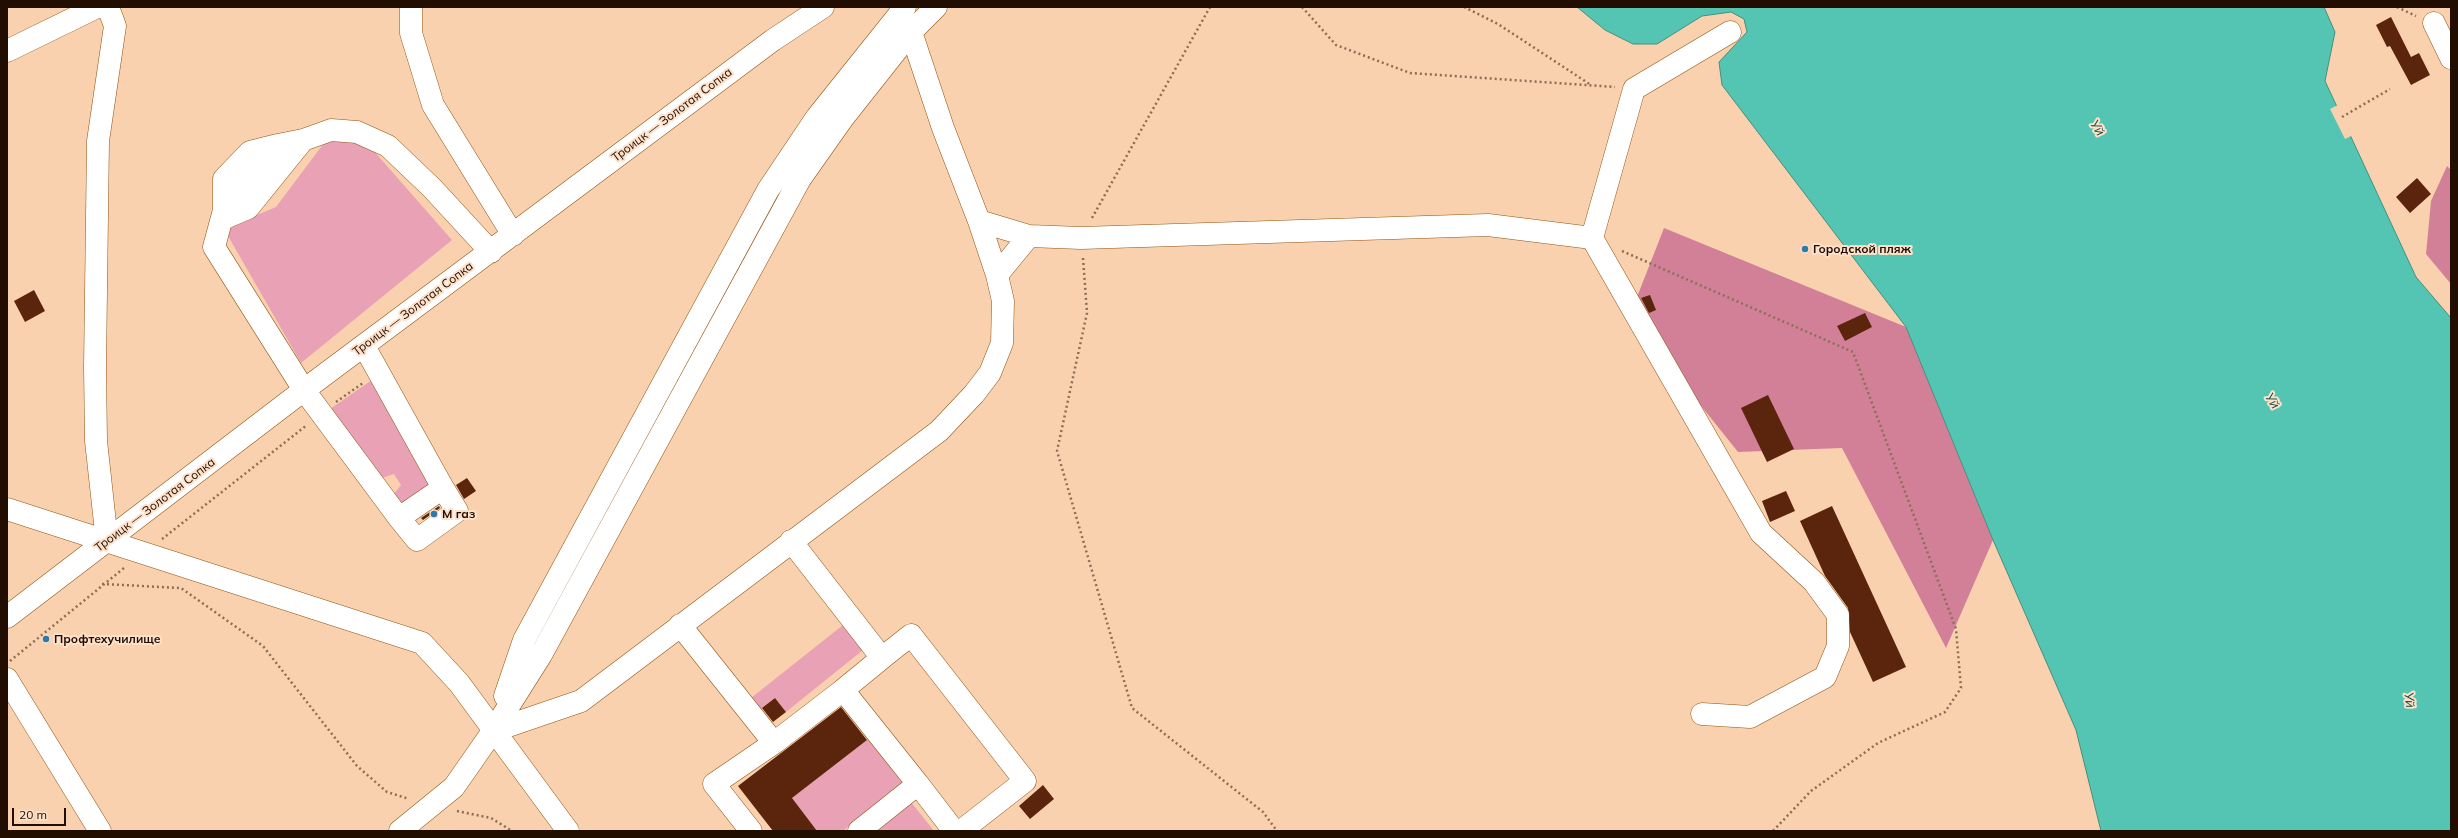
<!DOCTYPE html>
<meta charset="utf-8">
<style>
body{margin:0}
#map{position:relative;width:2458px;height:838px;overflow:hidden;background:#fad1ae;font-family:Mulish,sans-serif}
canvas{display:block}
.frame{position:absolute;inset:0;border:8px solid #210e00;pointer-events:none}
.scale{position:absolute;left:12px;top:808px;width:54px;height:18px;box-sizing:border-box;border:2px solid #210e00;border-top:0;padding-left:5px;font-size:12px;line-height:14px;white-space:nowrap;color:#210e00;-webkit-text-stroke:3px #fde1ca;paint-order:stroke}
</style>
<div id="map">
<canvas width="2458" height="838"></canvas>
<div class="frame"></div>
<div class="scale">20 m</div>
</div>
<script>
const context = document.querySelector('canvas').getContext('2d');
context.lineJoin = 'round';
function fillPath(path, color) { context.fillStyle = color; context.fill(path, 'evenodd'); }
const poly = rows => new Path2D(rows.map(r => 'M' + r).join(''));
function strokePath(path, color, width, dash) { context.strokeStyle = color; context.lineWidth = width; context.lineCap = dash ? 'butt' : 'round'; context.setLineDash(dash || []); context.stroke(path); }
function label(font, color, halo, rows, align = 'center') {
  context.font = font + ' Mulish,sans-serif'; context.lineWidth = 4; context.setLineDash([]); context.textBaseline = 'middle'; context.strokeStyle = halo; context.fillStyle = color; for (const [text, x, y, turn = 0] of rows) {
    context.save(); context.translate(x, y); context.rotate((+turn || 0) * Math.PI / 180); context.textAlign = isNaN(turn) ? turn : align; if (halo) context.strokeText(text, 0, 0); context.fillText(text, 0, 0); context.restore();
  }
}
fillPath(poly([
 [327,139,352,142,373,150,452,240,301,363,224,229,276,207],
 [372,380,429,484,399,505,392,496,401,485,394,474,379,479,330,409],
 [843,625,863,650,786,712,775,698,760,710,751,698],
 [868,739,903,784,843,831,815,831,792,798],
 [911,802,934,831,874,831]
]), '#e9a1b5');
fillPath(poly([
 [2447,166,2451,170,2451,284,2426,254,2431,201],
 [1664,228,1906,327,1993,540,1946,648,1842,448,1738,452,1682,382,1637,297]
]), '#d28098');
const water = poly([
 [1577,7,2324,7,2335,32,2325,81,2416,277,2451,318,2451,831,2101,831,2076,730,1993,540,1906,327,1722,85,1719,62,1747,32,1744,19,1731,12,1702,16,1657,44,1633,44,1605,30,1577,7]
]);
fillPath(water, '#55c5b3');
strokePath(water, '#458e7d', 1);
fillPath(poly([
 [2338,105,2353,135,2345,139,2330,109]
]), '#fad1ae');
fillPath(poly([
 [2391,17,2411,57,2419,53,2430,75,2411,85,2390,46,2387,47,2376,25],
 [2417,178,2431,194,2410,213,2396,197],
 [34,290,45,311,25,322,14,301],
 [1650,295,1656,310,1649,313,1641,298],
 [1865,313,1872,327,1845,341,1837,326],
 [1768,395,1794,449,1767,462,1741,408],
 [467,478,476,491,464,499,456,485],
 [1786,491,1795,511,1770,522,1762,501],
 [439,506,440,508,423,520,421,518],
 [1832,506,1906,667,1873,682,1850,632,1848,608,1825,576,1800,521],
 [775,698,786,712,773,722,762,708],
 [841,707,867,740,792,798,817,831,773,831,738,786],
 [1043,785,1054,799,1030,819,1019,806]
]), '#5b240d');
const minor = poly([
 [411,7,411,33,433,105,513,235],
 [2434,23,2451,58],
 [911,32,943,128,979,221,1029,236,1081,238,1488,225,1592,238,1761,533,1814,582,1838,615,1838,646,1825,677,1750,717,1702,714],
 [7,51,97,7],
 [224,210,224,179,250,152,278,145],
 [222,219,248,208,303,140],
 [1592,238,1634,89,1730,32],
 [997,275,1029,236],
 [364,346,443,488,399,518,304,390,214,247,224,210,278,145,303,140,331,130,357,132,388,146,432,188,491,252],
 [7,509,422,643,459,683,568,831],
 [399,518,417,540,457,511,443,488],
 [107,541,96,441,95,367,98,141,115,26,108,7],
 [791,541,882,658,843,690,918,784,859,831],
 [7,617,304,390,773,40,823,7],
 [680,625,774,743,843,690],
 [882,658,911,635,1025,781,961,831],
 [7,679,100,831],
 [505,696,524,640,768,190,817,117,905,7],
 [493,731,581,701,939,431,974,394,990,373,1002,343,1003,301,997,275,979,221],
 [918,784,954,831],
 [400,831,454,787,493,731,541,655,800,179,843,118,911,32,936,7],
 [751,831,714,784,774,743]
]);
strokePath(minor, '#915411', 23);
strokePath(poly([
 [1302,7,1336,45,1410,73,1615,87],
 [1464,7,1498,24,1591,85],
 [2397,7,2416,16],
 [2342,117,2390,89],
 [1092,218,1210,7],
 [1622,251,1853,352,1956,629,1961,688,1945,712,1878,743,1811,791,1773,831],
 [1083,258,1087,313,1057,451,1132,708,1263,812,1277,831],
 [336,402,363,383],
 [162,539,307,425],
 [102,584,181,588,263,646,357,766,387,792,409,799],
 [10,661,124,568],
 [457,811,491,818,512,831]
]), '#8b6e55', 2.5, [2, 3]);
strokePath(minor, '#fff', 22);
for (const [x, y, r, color] of [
 [1805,249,4,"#2c7aac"],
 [434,514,4,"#2c7aac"],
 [46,639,4,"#2c7aac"]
]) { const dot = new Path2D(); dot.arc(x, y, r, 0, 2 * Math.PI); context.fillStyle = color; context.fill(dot); strokePath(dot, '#fde1ca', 1.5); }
label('12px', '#210e00', '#fde1ca', [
 ["Троицк — Золотая Сопка",672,115,-37],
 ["Троицк — Золотая Сопка",413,309,-37],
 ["Троицк — Золотая Сопка",155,505,-37]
]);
label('bold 12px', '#210e00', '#fde1ca', [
 ["Городской пляж",1813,249],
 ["М газ",442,514],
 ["Профтехучилище",54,639]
], 'left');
label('italic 13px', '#14463e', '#fde1ca', [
 ["Уй",2097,128,57],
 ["Уй",2272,401,57],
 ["Уй",2409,700,83]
]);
</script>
